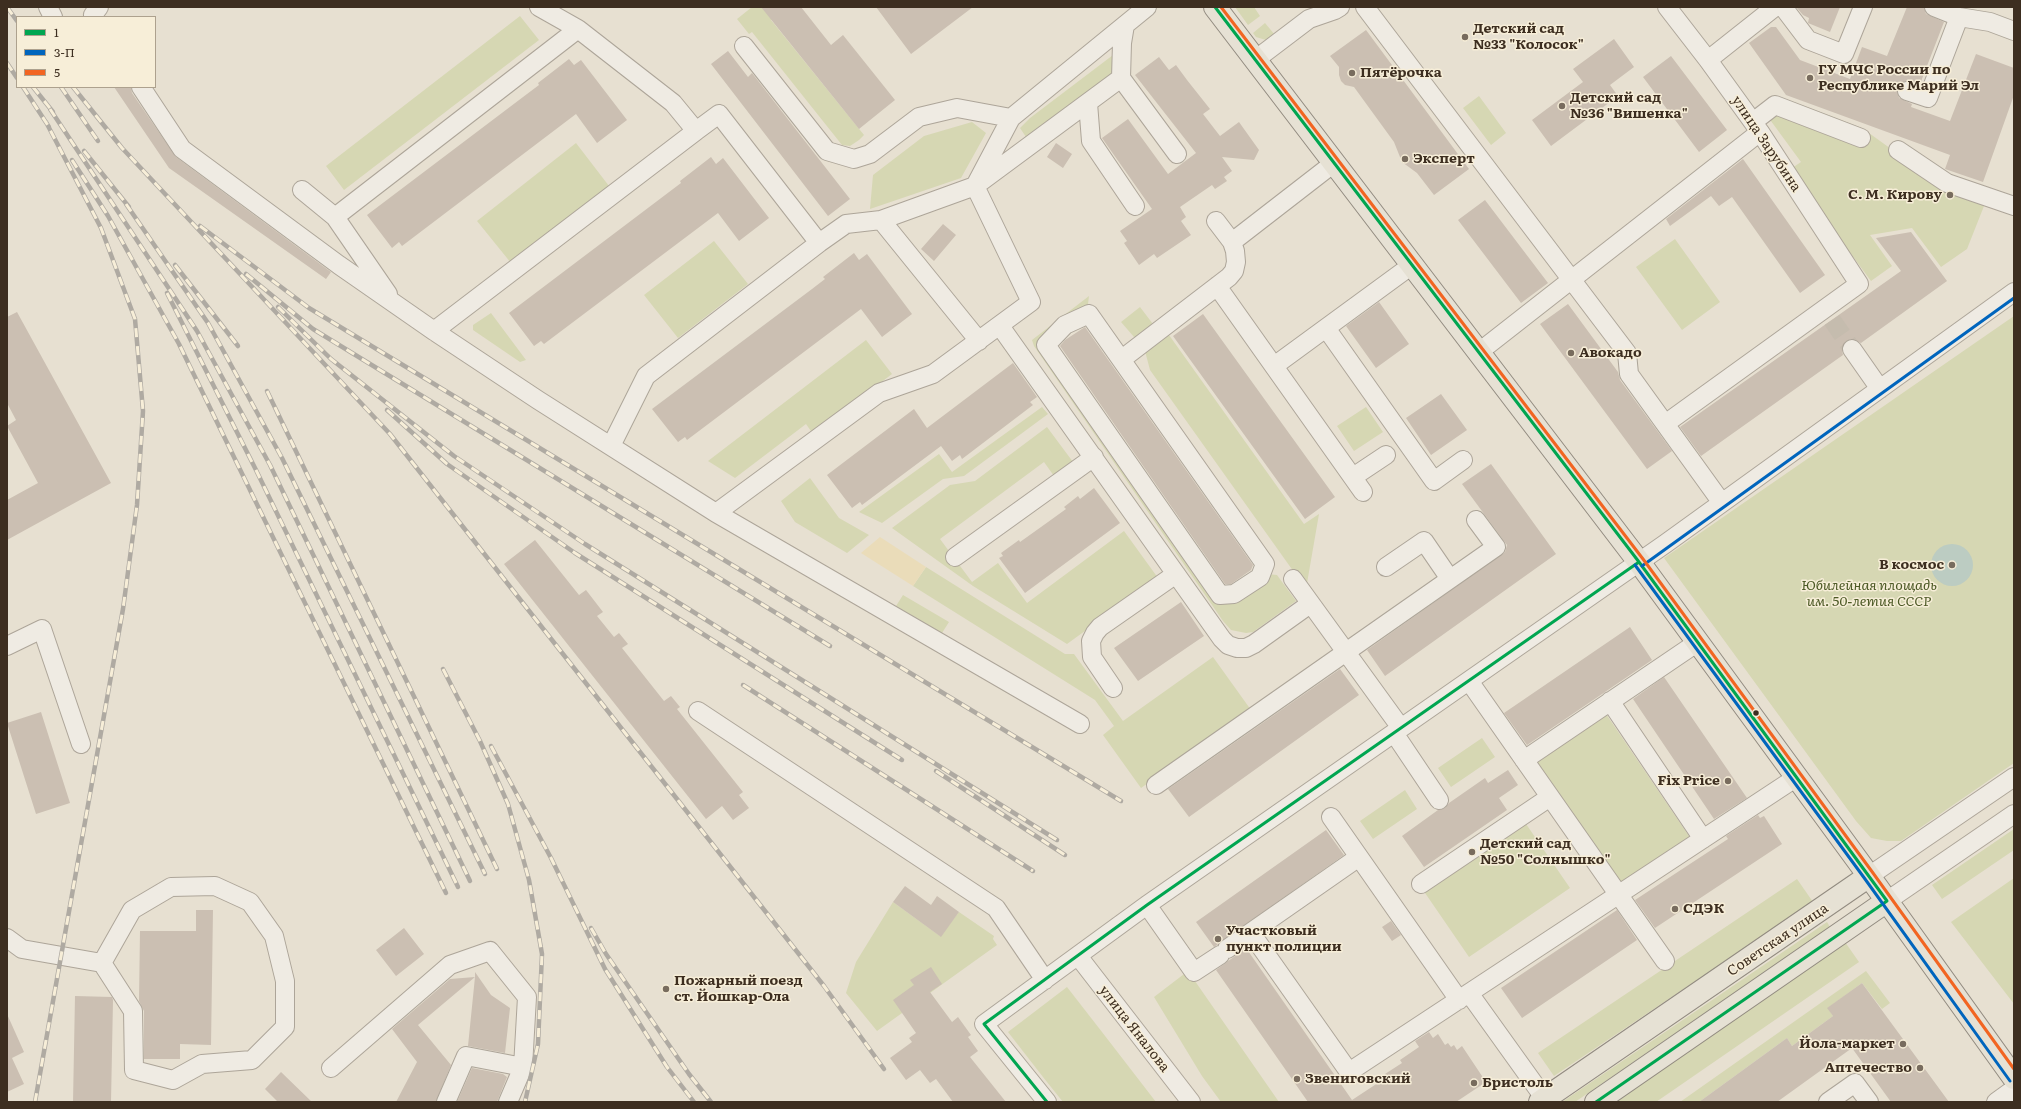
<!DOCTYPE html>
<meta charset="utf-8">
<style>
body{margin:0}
#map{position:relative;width:2021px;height:1109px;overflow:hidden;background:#e7e0d1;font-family:Literata,serif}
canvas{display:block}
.frame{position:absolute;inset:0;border:8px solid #3d2e20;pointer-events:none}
.legend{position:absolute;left:16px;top:16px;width:140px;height:72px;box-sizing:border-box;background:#f7eed8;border:1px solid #ada18e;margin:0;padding:5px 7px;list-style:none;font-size:12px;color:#3d2e20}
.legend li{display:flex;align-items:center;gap:8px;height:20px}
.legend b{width:20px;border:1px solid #ada18e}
</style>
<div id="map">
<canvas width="2021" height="1109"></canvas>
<div class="frame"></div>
<ul class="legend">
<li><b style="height:5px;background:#00a651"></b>1</li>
<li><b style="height:5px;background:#0065bd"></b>3-П</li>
<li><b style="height:5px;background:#f26522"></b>5</li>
</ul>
</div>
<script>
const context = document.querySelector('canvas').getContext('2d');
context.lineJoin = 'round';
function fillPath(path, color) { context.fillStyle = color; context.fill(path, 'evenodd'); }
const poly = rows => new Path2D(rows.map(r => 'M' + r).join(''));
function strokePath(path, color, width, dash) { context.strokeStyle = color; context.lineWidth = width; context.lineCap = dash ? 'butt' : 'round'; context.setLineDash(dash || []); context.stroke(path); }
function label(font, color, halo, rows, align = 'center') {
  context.font = font + ' Literata,serif'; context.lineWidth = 3; context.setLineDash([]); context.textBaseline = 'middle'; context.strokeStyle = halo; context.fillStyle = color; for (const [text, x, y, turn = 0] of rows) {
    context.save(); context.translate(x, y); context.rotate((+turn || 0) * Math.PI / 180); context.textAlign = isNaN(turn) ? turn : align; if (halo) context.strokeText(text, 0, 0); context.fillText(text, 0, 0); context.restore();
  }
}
fillPath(poly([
 [752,7,787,7,771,20,864,135,859,140,850,146,842,145,752,32,749,34,737,19],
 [1235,7,1254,7,1260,16,1248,25],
 [520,16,539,40,344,190,326,166],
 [1265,23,1275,35,1266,40,1256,37,1253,33],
 [1117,52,1117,70,1026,137,1020,128,1030,118],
 [1479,96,1506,133,1491,145,1463,108],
 [1791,101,1862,128,1944,187,1986,201,1967,249,1941,267,1912,228,1870,235,1892,266,1871,281,1789,170,1801,162,1768,117],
 [972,122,986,133,961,178,870,209,873,175,924,136],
 [576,143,609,186,511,263,477,221],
 [1675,239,1720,302,1682,330,1636,267],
 [714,241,748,284,678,338,644,295],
 [1089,296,1087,312,1051,336,1222,600,1267,574,1277,575,1296,601,1253,632,1246,633,1231,630,1223,621,1034,346,1032,340],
 [1140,307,1156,328,1142,336,1134,337,1121,322],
 [491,313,526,360,520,362,473,330,473,325],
 [2014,316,2014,763,1901,841,1887,841,1871,838,1856,821,1664,558],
 [1169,335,1304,524,1319,514,1306,589,1150,370,1145,351],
 [866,340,892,374,813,434,806,424,735,478,708,461],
 [1042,407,1048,414,964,476,943,479,882,523,859,512,939,454,952,472],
 [1366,407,1383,432,1354,451,1337,426],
 [1047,427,1073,462,1054,476,1044,462,940,539,972,582,998,563,1027,603,1124,531,1158,578,1067,644,973,586,892,528,950,485,975,481],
 [810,478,839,518,869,535,847,553,795,522,781,501],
 [926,567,1065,654,1074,654,1123,721,1213,657,1251,710,1141,788,1103,735,1114,726,1095,700,913,586],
 [903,595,949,622,942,633,896,606],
 [1606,714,1691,839,1621,887,1536,761],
 [1482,738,1495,757,1451,787,1438,768],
 [1405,790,1417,809,1373,839,1360,821],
 [1524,821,1570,888,1469,957,1423,890],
 [2014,829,2014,850,1942,899,1932,885],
 [2014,878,2014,1004,1951,922],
 [1797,879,1813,902,1554,1076,1538,1053],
 [893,902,940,936,959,912,994,936,993,939,997,945,877,1031,846,993,856,962],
 [1827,922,1830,927,1575,1102,1562,1102],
 [1845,942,1859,962,1656,1102,1611,1102],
 [1188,971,1279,1102,1221,1102,1202,1076,1154,997],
 [1866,971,1890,1003,1882,1009,1862,983,1828,1008,1833,1016,1792,1046,1787,1038,1699,1102,1680,1102],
 [1067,987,1102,1032,1156,1102,1063,1102,1043,1077,1008,1032]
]), '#d6d7b3');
fillPath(poly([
 [880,537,926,567,913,586,861,553]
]), '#eadcb9');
fillPath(poly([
 '1931 565a21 21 0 1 1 42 0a21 21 0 1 1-42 0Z'
]), '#bcccc2');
fillPath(poly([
 [761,7,801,7,831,45,843,35,895,100,859,129],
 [876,7,973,7,911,54],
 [1796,7,1840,7,1830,32,1808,23,1809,18,1803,15],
 [1907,7,1924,7,1926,14,1944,22,1920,84,1905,81,1897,87,1899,98,1912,104,1911,107,1950,121,1976,54,2014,68,2014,95,1983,182,1945,169,1950,155,1786,95,1749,43,1771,27,1776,27,1800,60,1850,79,1862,47,1887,56],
 [1366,30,1469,169,1434,195,1417,173,1402,162,1394,142,1354,87,1345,85,1341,81,1339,75,1339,67,1330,56],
 [1614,39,1634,67,1610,85,1618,96,1551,146,1532,120,1583,82,1573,69],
 [728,51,748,77,752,73,850,199,828,216,711,64],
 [1671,56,1727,130,1699,152,1643,77],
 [1159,57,1169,70,1176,65,1187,80,1210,109,1203,114,1220,136,1239,122,1259,150,1254,160,1222,157,1232,171,1224,177,1227,181,1215,189,1212,185,1180,207,1186,217,1181,221,1191,235,1157,258,1154,254,1139,265,1124,243,1127,241,1120,231,1152,209,1102,138,1128,119,1168,174,1196,153,1135,75],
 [569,59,574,65,581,60,627,120,597,143,576,114,402,246,399,242,392,248,367,215,527,94,539,85,538,83],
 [114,87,131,87,132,93,176,157,331,272,326,279,169,168],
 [1056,143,1072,154,1063,168,1047,157],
 [711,157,716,164,723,158,769,218,739,241,718,213,544,344,541,341,534,346,509,313,681,183,680,181],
 [1743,159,1825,275,1800,293,1732,197,1719,206,1711,196,1670,226,1666,219],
 [1485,200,1548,283,1521,303,1458,220],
 [943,224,956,235,934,261,921,249],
 [1911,232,1947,281,1861,343,1851,339,1846,341,1842,350,1843,355,1701,456,1680,427,1901,271,1876,238],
 [854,253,859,260,867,254,912,314,882,337,861,309,687,440,685,437,678,442,652,409,812,289,825,279,823,277],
 [1379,302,1409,344,1376,368,1346,326],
 [1568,304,1618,372,1620,380,1672,451,1647,469,1540,324],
 [17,312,111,483,7,540,7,500,38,483,7,426,16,420,7,403,7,317],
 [1203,314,1335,497,1305,519,1173,336],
 [1085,327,1253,565,1251,570,1231,584,1225,584,1060,346,1065,340],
 [1013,363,1037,397,1030,402,1033,405,962,459,960,455,952,461,941,446,862,505,860,502,852,508,827,475,914,409,927,428],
 [1441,394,1467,430,1431,455,1406,418],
 [1491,464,1556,554,1385,676,1367,650,1505,552,1507,545,1504,541,1462,484],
 [1094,488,1120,523,1025,593,999,558,1003,556,1001,553,1019,540,1020,542,1048,522,1066,509,1064,507,1078,496,1080,499],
 [535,540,579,595,586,590,603,612,597,616,614,637,619,633,628,644,622,648,664,701,671,696,680,707,677,709,743,792,739,795,749,808,733,820,722,806,706,819,504,564],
 [1181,602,1204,636,1138,681,1114,648],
 [1630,627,1652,660,1527,745,1504,713],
 [1340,669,1359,695,1189,817,1168,789],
 [1664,677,1747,798,1714,819,1633,699],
 [41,712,70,803,36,814,7,723],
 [1508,770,1518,785,1499,798,1507,810,1424,867,1402,836,1438,810,1445,808,1449,803,1485,778,1488,783],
 [1758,815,1760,818,1764,816,1782,844,1655,928,1635,900,1728,839,1726,836],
 [1326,830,1344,855,1214,947,1196,922],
 [905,886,931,905,937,896,959,912,941,937,893,902],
 [196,910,213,910,211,1045,180,1044,180,1059,144,1059,144,1011,139,1001,140,931,196,931],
 [1617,910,1637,940,1522,1018,1501,988],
 [1391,921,1401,935,1392,941,1382,927],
 [404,928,424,954,396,976,376,950],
 [1246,948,1352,1100,1387,1077,1385,1074,1402,1063,1400,1060,1419,1047,1415,1041,1429,1032,1433,1038,1438,1034,1445,1045,1448,1043,1451,1047,1454,1045,1457,1050,1462,1046,1486,1082,1456,1102,1308,1102,1216,970],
 [931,967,942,984,930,992,952,1022,958,1017,971,1035,968,1037,978,1051,970,1057,1006,1102,953,1102,936,1079,930,1083,920,1070,906,1080,890,1058,912,1042,909,1038,916,1033,893,1000,914,985,910,980],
 [475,972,491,995,510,1008,505,1053,468,1046,475,977,418,1025,451,1065,436,1102,396,1102,417,1062,392,1029,450,979,475,977],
 [1862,983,1949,1102,1891,1102,1852,1048,1777,1102,1699,1102,1787,1038,1792,1046,1833,1016,1827,1008],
 [75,996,112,997,113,1000,111,1102,73,1102],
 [7,1014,24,1052,12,1058,24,1084,7,1092],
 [472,1068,503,1074,507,1077,497,1102,457,1102],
 [281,1072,312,1102,278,1102,265,1089]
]), '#cbbfb2');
strokePath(poly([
 [1832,320,1852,349]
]), '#c5bcae', 18, [18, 9]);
const minor = poly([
 [48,7,53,17],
 [539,7,578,29],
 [1365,7,1627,353,1629,374,1722,503],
 [1783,7,1808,40,1844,54,1863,7],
 [1934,7,1959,17],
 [94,17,93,15,99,7],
 [744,46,827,151,854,159,870,154,919,117,957,108,1011,118],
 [1255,60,1309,19,1335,10,1340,7],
 [1708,60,1775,7],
 [1121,78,1177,154],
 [141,87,182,149,339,265,434,331,538,400,716,513,1080,724],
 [1907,91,1928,98,1959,17,1990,22,2014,31],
 [1088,103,1091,141,1135,206],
 [1753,122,1775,105,1861,138],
 [1898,150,1947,183,2014,206],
 [302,190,335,217],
 [881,220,975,186,1011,118,1147,7],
 [1216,221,1232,242],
 [1217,286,1363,492],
 [388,294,335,217,578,29,673,103,696,131,719,114,819,243,846,224,881,220,979,341],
 [1089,314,1265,564,1260,577,1234,594,1220,595,1046,345,1065,325,1089,314],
 [1000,326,1222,639,1228,645,1237,648,1246,648,1254,644,1310,604],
 [1326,328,1434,481,1463,460],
 [434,331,696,131],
 [1852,349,1880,389],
 [1479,352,1760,132],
 [1122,359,1229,277,1234,271,1236,262,1235,251,1232,242,1334,163],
 [1274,366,1412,265],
 [1665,424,1859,284,1760,132,1708,60,1667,7],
 [611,446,646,376,819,243],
 [1353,477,1386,455],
 [716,513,879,393,933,374,1031,302,975,186,1121,78,1122,43,1125,25],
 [955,557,1094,457],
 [1386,567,1424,541,1450,579],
 [1293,579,1401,728],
 [7,646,42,629,81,744],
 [1469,681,1665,961],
 [1113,688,1092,657,1091,641,1095,633,1100,627,1176,574],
 [1610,701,1703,839],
 [698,711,996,908,1045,980],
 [1394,733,1439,800],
 [1524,760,1698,642],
 [1156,785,1496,547,1476,520],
 [1331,817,1459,1000],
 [1869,876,2014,777],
 [1421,884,1550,797],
 [1887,901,2014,814],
 [1147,905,1194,972,1220,955],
 [1251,933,1349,1072,1797,777],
 [7,938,22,949,102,963,133,1011,134,1070,173,1080,202,1064,252,1060,285,1027,285,981,274,936,250,902,215,886,171,887,132,910,102,963],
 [1227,949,1359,857],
 [1078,956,1191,1102],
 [1469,993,1545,1099],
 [331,1068,450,965,490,951,527,997,523,1067,508,1102],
 [446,1102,466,1056,523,1067],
 [1047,1102,984,1024,1147,905,1665,544,2014,292],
 [1828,1102,1855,1083,1869,1102],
 [1996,1102,2014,1089]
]);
const major = poly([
 [1215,7,1639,562,1869,876,2014,1078],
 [1540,1102,1869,876],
 [1596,1102,1887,901]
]);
strokePath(minor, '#ada599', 20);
strokePath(major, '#928b80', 24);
strokePath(minor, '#efebe3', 18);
strokePath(major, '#e6e1d4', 22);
const rail = poly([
 [7,7,17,21],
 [7,63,17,78],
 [23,87,49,127],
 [33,87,53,112],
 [61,87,98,141],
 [73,87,122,148,390,434,824,986,884,1069],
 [50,109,197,331,270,465,470,881],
 [84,151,129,207],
 [72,160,108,216,179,344,446,893],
 [126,204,208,323,282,458,485,874],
 [200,226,309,308,1121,801],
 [175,265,238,346],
 [246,274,313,329,830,646],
 [167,293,256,470,458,887],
 [278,307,331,359,454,456,585,544,1057,840],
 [267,391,497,869],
 [387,410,447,464,575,553,902,760],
 [443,669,480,741,508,804,529,880,542,954,538,1044,525,1102],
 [743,685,1033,871],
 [491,746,551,858,605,969,667,1067,694,1102],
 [936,771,1065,855],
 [591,928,606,954,689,1074,711,1102],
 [35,1102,123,609,137,505,143,411,135,319,101,228,46,122]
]);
strokePath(rail, '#afaaa2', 4.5);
strokePath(rail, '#f7eed8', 3, [9]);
strokePath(poly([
 [1215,7,1639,562,1887,901,1596,1102],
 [1047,1102,984,1024,1147,905,1639,562]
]), '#00a651', 3);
strokePath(poly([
 [1635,565,1865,879,2010,1081],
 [1642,566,2014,298]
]), '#0065bd', 3);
strokePath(poly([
 [1221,7,1643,559,1873,873,2014,1069]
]), '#f26522', 3);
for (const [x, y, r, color] of [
 [1465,37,4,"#786c5e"],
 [1352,73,4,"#786c5e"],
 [1810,78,4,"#786c5e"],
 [1562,106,4,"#786c5e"],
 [1405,159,4,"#786c5e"],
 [1950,195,4,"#786c5e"],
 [1571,353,4,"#786c5e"],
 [1952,565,4,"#786c5e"],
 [1756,713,3.5,"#3d2e20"],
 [1728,781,4,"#786c5e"],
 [1472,852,4,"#786c5e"],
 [1675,909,4,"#786c5e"],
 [1218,939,4,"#786c5e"],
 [666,989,4,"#786c5e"],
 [1903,1044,4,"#786c5e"],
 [1920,1068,4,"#786c5e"],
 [1297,1079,4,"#786c5e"],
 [1474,1083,4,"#786c5e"]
]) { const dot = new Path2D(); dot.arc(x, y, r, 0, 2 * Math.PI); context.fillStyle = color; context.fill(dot); strokePath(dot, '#f7eed8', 1.5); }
label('bold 14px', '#3d2e20', '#f7eed8', [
 ["Детский сад",1473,29],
 ["№33 \"Колосок\"",1473,45],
 ["ГУ МЧС России по",1818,70],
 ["Республике Марий Эл",1818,86],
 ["Пятёрочка",1360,73],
 ["Детский сад",1570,98],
 ["№36 \"Вишенка\"",1570,114],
 ["Эксперт",1413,159],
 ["С. М. Кирову",1942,195,"right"],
 ["Авокадо",1579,353],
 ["В космос",1944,565,"right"],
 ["Fix Price",1720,781,"right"],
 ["Детский сад",1480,844],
 ["№50 \"Солнышко\"",1480,860],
 ["СДЭК",1683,909],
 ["Участковый",1226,931],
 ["пункт полиции",1226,947],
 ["Пожарный поезд",674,981],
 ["ст. Йошкар-Ола",674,997],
 ["Йола-маркет",1895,1044,"right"],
 ["Аптечество",1912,1068,"right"],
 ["Звениговский",1305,1079],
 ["Бристоль",1482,1083]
], 'left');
label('14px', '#3d2e20', '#f7eed8', [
 ["улица Зарубина",1766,144,56],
 ["Советская улица",1778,940,-34],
 ["улица Яналова",1134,1029,52]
]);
label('italic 14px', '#4d5a26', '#f7eed8', [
 ["Юбилейная площадь",1869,586],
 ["им. 50-летия СССР",1869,602]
]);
</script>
